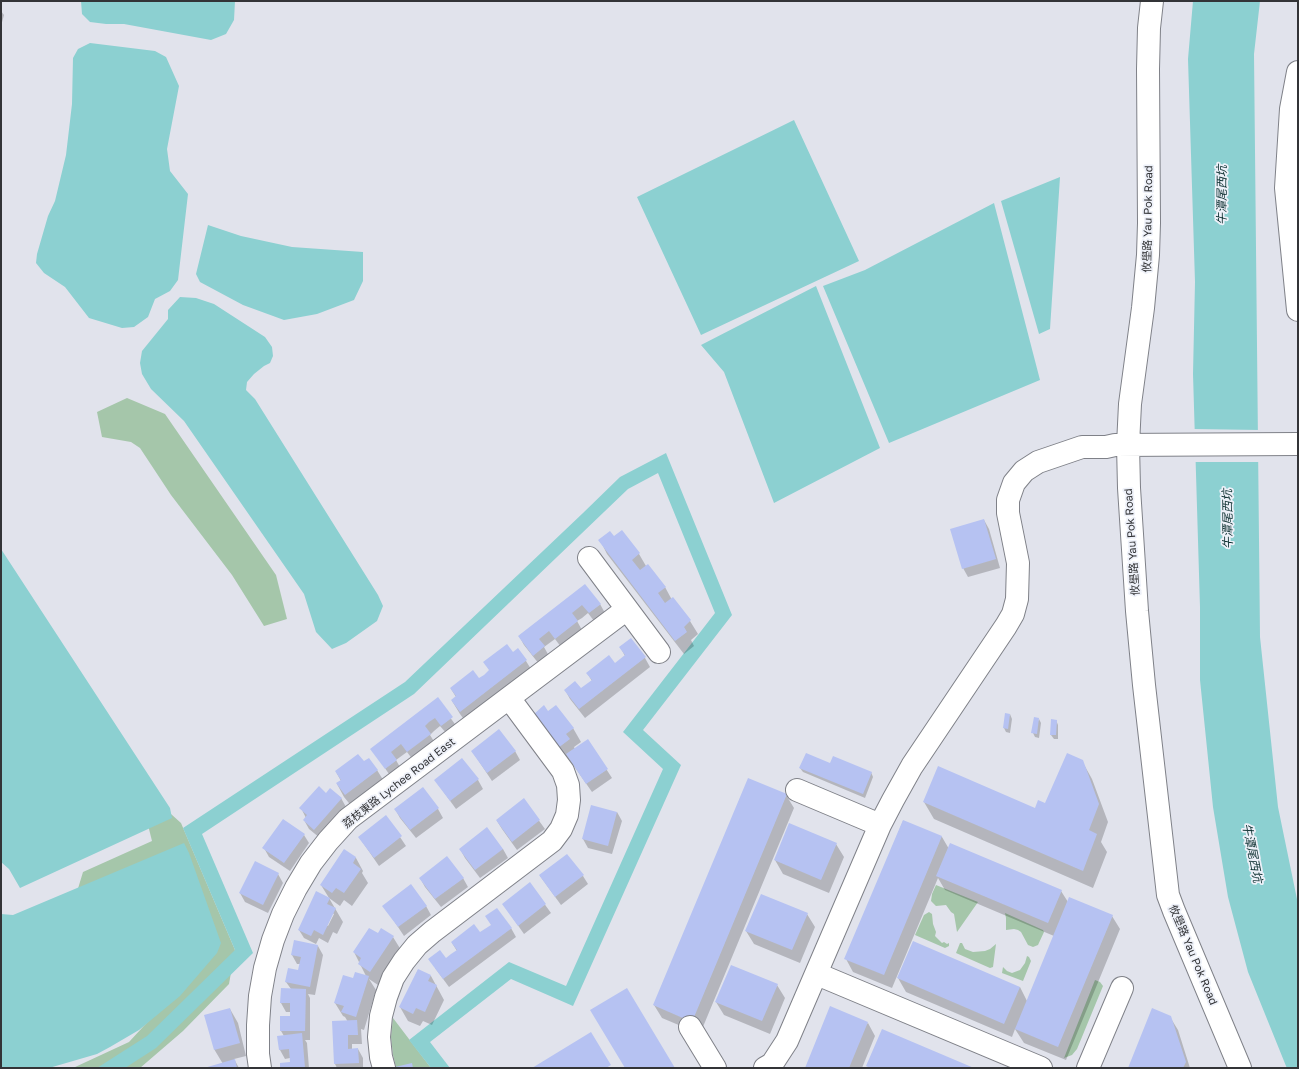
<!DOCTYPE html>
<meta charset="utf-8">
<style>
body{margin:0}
#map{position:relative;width:1299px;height:1069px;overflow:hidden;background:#e1e3ec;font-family:"Golos Text",sans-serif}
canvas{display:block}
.frame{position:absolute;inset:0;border:2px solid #333437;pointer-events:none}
</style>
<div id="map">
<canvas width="1299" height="1069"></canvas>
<div class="frame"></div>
</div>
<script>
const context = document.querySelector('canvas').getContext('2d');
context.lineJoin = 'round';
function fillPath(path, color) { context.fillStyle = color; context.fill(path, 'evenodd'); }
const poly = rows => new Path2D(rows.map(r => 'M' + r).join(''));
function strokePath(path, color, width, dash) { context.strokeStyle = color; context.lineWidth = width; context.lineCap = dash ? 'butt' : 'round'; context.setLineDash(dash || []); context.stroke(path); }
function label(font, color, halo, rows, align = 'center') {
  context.font = font + ' "Golos Text","Noto Sans TC",sans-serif'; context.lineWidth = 3.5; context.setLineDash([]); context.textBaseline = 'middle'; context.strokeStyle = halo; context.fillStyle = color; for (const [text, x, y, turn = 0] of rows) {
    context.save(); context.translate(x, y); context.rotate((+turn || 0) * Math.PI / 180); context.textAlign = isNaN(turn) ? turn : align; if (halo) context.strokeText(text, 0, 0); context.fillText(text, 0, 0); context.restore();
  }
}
fillPath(poly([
 [127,398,165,414,276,575,287,619,264,626,232,575,171,495,140,448,131,442,102,437,97,412],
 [152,797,181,823,235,950,229,984,183,1031,140,1068,73,1068,129,1042,191,975,73,905,83,872,152,841,144,809],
 [936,885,978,902,957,932,954,914,951,912,946,905,936,906,931,901,932,894],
 [929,912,932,914,933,924,936,932,935,936,942,943,944,942,947,944,949,943,949,946,945,948,915,935,924,915],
 [1005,913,1043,930,1044,932,1038,945,1033,947,1028,945,1021,932,1018,930,1014,929,1006,930,1006,918],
 [960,943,962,943,965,949,973,952,985,951,990,949,996,944,993,967,990,968,956,953],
 [1027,956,1029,957,1031,961,1023,981,1002,973,1003,967,1007,971,1012,973,1020,970,1025,963],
 [1095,980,1100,982,1103,986,1077,1049,1072,1055,1064,1058],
 [393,1018,431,1068,396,1067,393,1055,391,1037]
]), '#a5c6aa');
fillPath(poly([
 [81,1,235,1,234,20,226,34,211,40,124,24,106,24,90,22,82,14],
 [1193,1,1260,1,1254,54,1260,637,1278,807,1298,904,1298,1068,1287,1068,1286,1066,1248,972,1228,897,1213,807,1200,680,1200,607,1193,374,1195,282,1188,59],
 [90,43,155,51,166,57,179,86,167,149,170,171,188,194,178,280,170,291,155,299,148,317,134,327,122,328,89,318,65,287,44,273,36,263,37,254,48,216,55,201,66,155,72,104,73,58,78,49],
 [794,120,859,261,701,335,637,197],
 [1060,177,1050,329,1039,334,1001,201],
 [994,203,1040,380,889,443,823,286,865,270],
 [208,225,241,236,292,247,363,252,363,281,354,300,317,314,284,320,243,305,200,282,196,274],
 [816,286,880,448,774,503,724,372,701,345],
 [180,297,196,298,214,304,265,337,272,347,273,356,270,363,264,366,254,374,247,382,246,390,255,399,378,595,383,606,377,621,346,643,332,649,316,632,304,594,184,421,151,389,142,374,140,363,142,351,168,319,168,310],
 [666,453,732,615,643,730,681,765,573,1006,511,979,430,1042,450,1068,431,1068,409,1040,509,962,566,986,663,769,623,732,715,613,658,473,628,489,414,694,202,834,253,953,156,1048,125,1068,97,1068,147,1036,235,950,183,828,405,682,583,513,620,477],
 [1,549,170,808,172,818,20,888,9,869,1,862],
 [184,843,189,853,221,943,217,953,180,996,139,1030,110,1047,97,1054,49,1068,1,1068,1,914,13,915]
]), '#8cd0d1');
fillPath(poly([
 [1193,429,1260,430,1261,462,1194,462]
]), '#e1e3ec');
fillPath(poly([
 [1,11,4,15,1,26],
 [984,520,989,529,1000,568,968,577,963,568],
 [614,537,639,554,646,566,665,587,672,600,673,599,690,621,698,634,691,640,694,646,684,654,607,554,600,540],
 [585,585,600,604,605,613,594,621,588,613,582,618,577,621,582,630,561,647,555,639,544,647,549,656,539,664,524,645,519,636],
 [631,639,645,658,650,667,585,718,570,699,565,690,581,690,592,681,587,673,615,664,625,656,620,647],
 [517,650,526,661,534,674,468,725,460,714,452,701,456,697,451,689,479,680,490,671,485,663,513,654],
 [437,699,457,727,447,734,440,726,434,731,430,735,435,743,413,760,407,752,396,760,401,769,391,777,372,749],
 [548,712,573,728,581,742,574,747,575,749,588,741,612,778,592,792,569,759,567,761,542,728],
 [1010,714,1012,719,1010,733,1006,732,1004,728],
 [1039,719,1041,723,1039,738,1035,737,1033,733],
 [1056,720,1058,725,1058,739,1054,739,1051,735],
 [472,751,515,751,520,760,492,781],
 [1082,761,1092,779,1108,822,1101,842,1107,852,1093,888,934,819,924,802,1036,809,1046,804],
 [364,763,377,770,385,783,353,808,344,797,337,784,341,781,336,772],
 [800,768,871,772,873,777,865,798,803,772],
 [435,780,478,780,483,789,456,809],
 [423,789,438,809,443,818,416,838,400,818,395,809],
 [326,794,341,798,346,807,320,838,309,829,304,820,306,818,301,808],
 [786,795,794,808,700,1034,662,1018,654,1005],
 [524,800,545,829,517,850,502,829,497,821],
 [617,812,622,821,612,854,588,848,583,839],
 [386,816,406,846,379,866,359,837],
 [903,821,942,837,949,849,1061,891,1068,902,1112,916,1120,929,1066,1060,1024,1043,1015,1029,1012,1037,906,992,898,978,1020,987,1027,1001,1054,936,945,890,938,878,892,988,853,972,846,959],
 [304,835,309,843,290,871,269,857,264,848],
 [836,844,844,857,829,893,783,874,775,860],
 [460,849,503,849,508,858,480,878,465,858],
 [344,850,356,858,363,871,362,873,368,883,352,906,344,900,340,906,329,898,321,885],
 [278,874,283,883,268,913,245,902,240,893],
 [540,876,583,876,588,884,561,905],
 [420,878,463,878,468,887,441,907,425,887],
 [530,884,551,913,524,934,503,904],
 [329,898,343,922,337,934,333,932,328,943,319,938,316,944,304,938,299,930],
 [332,913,334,914,328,926,326,925],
 [384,906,426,906,431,915,404,936],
 [807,914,815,927,800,963,754,944,746,931],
 [511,928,516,937,449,987,435,968,457,951,452,943,480,934],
 [378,935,393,937,401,950,378,985,369,979,376,990,364,1030,361,1029,362,1044,352,1044,352,1050,358,1049,363,1058,363,1068,337,1068,335,1064,348,1022,345,1017,343,1016,335,1003,353,979,366,976,354,952],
 [318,946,323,955,315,995,308,994,310,998,310,1040,305,1040,307,1043,309,1068,281,1068,291,1063,290,1058,285,1059,280,1050,278,1037,284,1036,281,1031,291,1017,291,1012,286,1012,281,1003,291,989,286,982,299,971,300,964,297,964,292,955],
 [418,970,431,976,444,1000,432,1025,423,1021,420,1026,408,1021,400,1007],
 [777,985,785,998,770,1034,724,1015,716,1002],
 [230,1009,238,1023,246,1056,234,1059,239,1068,206,1068,223,1064,214,1049],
 [1170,1017,1178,1030,1190,1068,1129,1068],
 [868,1023,875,1036,862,1068,806,1068]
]), '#0003');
fillPath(poly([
 [984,519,996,559,962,569,950,529],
 [622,530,640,553,632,560,640,570,648,564,666,587,658,593,665,603,673,597,691,620,684,627,687,632,675,641,598,540,610,531,614,536],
 [585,584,601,604,589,613,582,605,572,613,578,621,555,639,549,631,539,639,545,646,533,656,518,636],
 [631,638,646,657,579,709,564,690,575,681,581,688,592,680,586,673,609,655,615,663,625,655,619,647],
 [507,644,513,652,518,648,527,660,460,712,451,700,456,696,450,688,473,670,479,678,484,675,489,670,483,662],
 [438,697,453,717,441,726,435,718,429,722,425,726,431,734,407,752,401,744,391,752,397,760,385,769,370,749],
 [544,705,548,711,556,705,574,728,566,734,570,739,558,748,533,715],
 [1005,713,1010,714,1008,729,1003,728],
 [1034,717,1039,718,1037,734,1031,733],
 [1051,719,1057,720,1056,735,1050,735],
 [499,729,516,751,487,773,471,751],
 [588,739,608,769,586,784,566,754],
 [806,753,830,763,833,756,872,772,863,794,799,768],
 [1067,753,1083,760,1099,804,1089,830,1097,834,1083,871,923,802,938,766,1035,808,1038,800,1045,803],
 [358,754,364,761,369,758,378,770,345,795,336,783,341,780,335,771],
 [462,758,479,779,450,801,434,780],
 [748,778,787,794,692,1022,653,1005],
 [319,786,326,793,330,788,342,798,314,830,303,820,307,815,299,808],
 [423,787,439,808,410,830,394,809],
 [524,798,540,820,512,842,496,820],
 [591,805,617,812,608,846,582,839],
 [386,815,402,836,374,858,358,837],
 [283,819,305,834,284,863,262,848],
 [903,820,942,836,884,975,844,959],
 [789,823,837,843,821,880,774,860],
 [487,827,503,849,475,870,459,849],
 [950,843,1062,890,1048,923,936,876],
 [344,849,356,857,353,863,361,869,344,893,336,888,332,893,320,885],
 [567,854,584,875,555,897,539,875],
 [447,856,464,878,435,899,419,878],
 [255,861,279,873,263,905,239,893],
 [530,882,546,904,518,926,502,904],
 [411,884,427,906,398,927,382,906],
 [316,891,330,898,327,904,336,908,323,935,314,930,311,936,298,930],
 [761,894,808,913,792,950,745,931],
 [1069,897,1113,915,1058,1047,1015,1029],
 [497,908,512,928,443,979,428,959,440,950,446,958,451,954,457,950,451,942,474,924,480,932,491,925,485,916],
 [369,928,378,933,381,928,394,936,370,972,358,964,361,958,353,952],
 [294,940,318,945,310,987,285,982,288,968,298,970,301,957,291,955],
 [913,941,1020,987,1004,1024,897,978],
 [731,965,778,984,762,1021,715,1002],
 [418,969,431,975,428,981,437,985,425,1012,416,1008,413,1014,399,1007],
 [355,972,369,976,356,1017,341,1012,344,1006,334,1003,343,975,353,978],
 [281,988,306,989,305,1031,280,1031,280,1016,290,1016,290,1003,280,1003],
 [627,988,675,1068,625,1068,590,1010],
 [830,1006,868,1022,849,1068,805,1068],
 [230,1008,240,1043,214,1050,204,1015],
 [1152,1008,1171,1016,1186,1062,1183,1068,1128,1068],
 [357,1020,358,1035,348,1035,348,1049,358,1048,359,1063,334,1064,332,1021],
 [882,1029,974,1068,870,1068,866,1066],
 [591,1032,611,1065,606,1068,532,1068],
 [302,1033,305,1068,280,1068,280,1063,290,1062,289,1049,279,1050,277,1036],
 [235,1059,237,1068,204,1068],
 [412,1063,413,1068,395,1068,395,1067]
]), '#b6c2f2');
const minor = poly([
 [1152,1,1149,28,1148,69,1149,223,1148,255,1143,308,1130,404,1128,445,1129,488,1137,611,1144,685,1168,895,1174,911,1240,1068],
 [1298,72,1291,109,1286,188,1298,310],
 [589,558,659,652],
 [797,790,880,825],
 [817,974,1041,1068],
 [690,1027,715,1068],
 [260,1068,258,1054,258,1025,260,996,265,968,273,940,283,914,296,888,311,863,328,841,348,819,627,609],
 [384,1068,381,1057,379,1037,381,1016,386,997,393,978,404,961,417,945,432,932,552,841,561,829,567,815,569,800,568,785,563,771,509,698],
 [765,1068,772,1064,787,1041,880,825,893,800,912,766,1006,626,1013,614,1017,599,1018,563,1008,513,1008,500,1014,483,1024,471,1038,462,1082,447,1106,447,1115,445,1298,444],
 [1088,1068,1122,988]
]);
strokePath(minor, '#7f8188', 24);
strokePath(minor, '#fff', 22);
label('11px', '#333437', '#eef1f9', [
 ["攸壆路 Yau Pok Road",1148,219,-89],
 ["攸壆路 Yau Pok Road",1132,542,-94],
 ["荔枝東路 Lychee Road East",399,783,-38],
 ["攸壆路 Yau Pok Road",1193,955,67]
]);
label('italic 12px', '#123435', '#eef1f9', [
 ["牛潭尾西坑",1222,195,-90],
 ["牛潭尾西坑",1228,519,-91],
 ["牛潭尾西坑",1252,853,79]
]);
</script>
